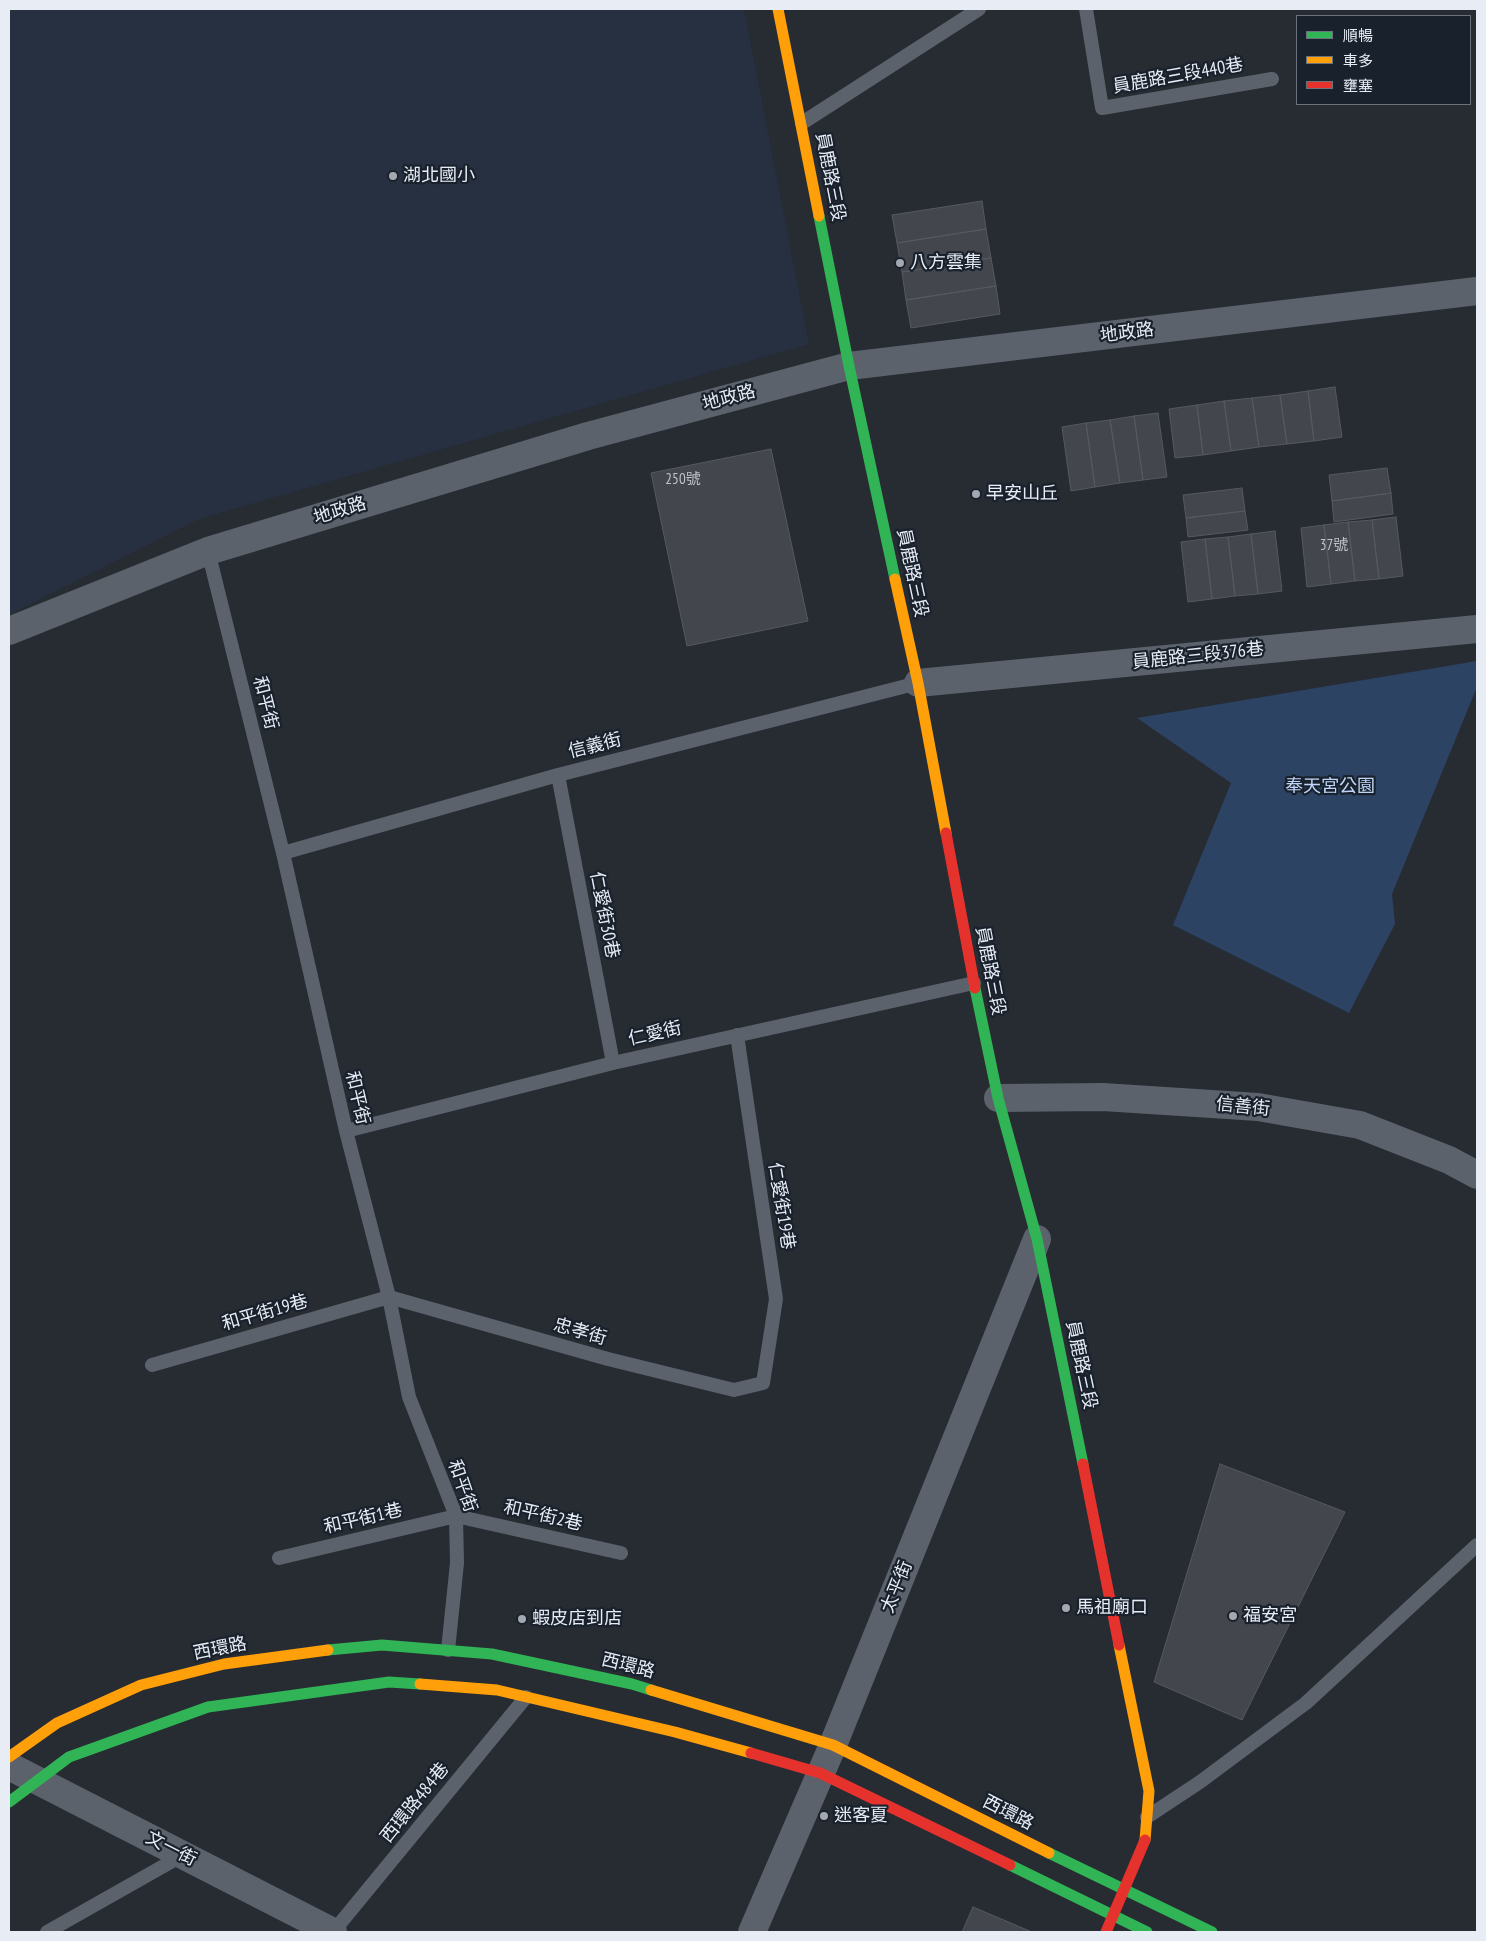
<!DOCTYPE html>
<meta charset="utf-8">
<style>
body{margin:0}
#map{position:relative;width:1486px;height:1941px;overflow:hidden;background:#272b32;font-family:"PT Sans Narrow","Noto Sans TC",sans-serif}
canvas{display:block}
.frame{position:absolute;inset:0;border:10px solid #e7ecf5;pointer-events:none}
.legend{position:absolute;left:1296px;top:15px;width:175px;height:90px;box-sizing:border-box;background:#19212c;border:1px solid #6b727c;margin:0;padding:6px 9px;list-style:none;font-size:15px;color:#e7ecf5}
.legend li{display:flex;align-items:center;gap:10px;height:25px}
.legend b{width:25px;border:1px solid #6b727c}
</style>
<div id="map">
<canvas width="1486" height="1941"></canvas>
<div class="frame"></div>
<ul class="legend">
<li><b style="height:6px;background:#30b455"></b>順暢</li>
<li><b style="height:6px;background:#ff9f0a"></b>車多</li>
<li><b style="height:6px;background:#e5322d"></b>壅塞</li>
</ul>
</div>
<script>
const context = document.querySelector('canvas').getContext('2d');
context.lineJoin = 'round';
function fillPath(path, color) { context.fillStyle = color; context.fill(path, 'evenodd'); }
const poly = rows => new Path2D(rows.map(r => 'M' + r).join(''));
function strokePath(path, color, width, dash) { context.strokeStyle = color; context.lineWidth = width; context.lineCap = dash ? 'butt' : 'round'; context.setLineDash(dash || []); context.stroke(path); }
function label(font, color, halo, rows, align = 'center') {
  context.font = font + ' "PT Sans Narrow","Noto Sans TC",sans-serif'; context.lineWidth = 4.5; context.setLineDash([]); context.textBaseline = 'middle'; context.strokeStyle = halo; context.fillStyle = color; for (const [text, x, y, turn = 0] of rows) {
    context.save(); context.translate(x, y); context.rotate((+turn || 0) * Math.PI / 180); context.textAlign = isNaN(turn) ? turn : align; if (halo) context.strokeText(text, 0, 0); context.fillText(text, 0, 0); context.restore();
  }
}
fillPath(poly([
 [9,9,744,9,809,344,199,519,9,615]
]), '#263041');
fillPath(poly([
 [1477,661,1477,687,1392,894,1395,924,1349,1013,1173,925,1231,783,1137,718]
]), '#2d4364');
const building = poly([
 [982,201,986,229,897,243,892,215,982,201],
 [986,229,991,258,902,272,897,243,986,229],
 [991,258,996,286,906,300,902,272,991,258],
 [996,286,1000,314,911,328,906,300,996,286],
 [1335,387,1342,437,1314,441,1308,391,1335,387],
 [1308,391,1314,441,1287,444,1280,395,1308,391],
 [1280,395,1287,444,1259,447,1252,398,1280,395],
 [1252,398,1259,447,1231,451,1224,401,1252,398],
 [1224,401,1231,451,1203,455,1197,405,1224,401],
 [1197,405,1203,455,1175,458,1169,409,1197,405],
 [1158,413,1167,477,1143,480,1134,416,1158,413],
 [1134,416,1143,480,1120,483,1110,420,1134,416],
 [1110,420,1120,483,1095,487,1086,423,1110,420],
 [1086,423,1095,487,1071,491,1062,427,1086,423],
 [771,449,808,621,687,646,651,473,771,449],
 [1387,468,1391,493,1332,501,1329,475,1387,468],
 [1242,488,1245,511,1186,518,1183,495,1242,488],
 [1391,493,1393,514,1334,522,1332,501,1391,493],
 [1245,511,1248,530,1188,537,1186,518,1245,511],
 [1396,517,1403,576,1379,579,1372,520,1396,517],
 [1372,520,1379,579,1355,581,1348,522,1372,520],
 [1348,522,1355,581,1331,584,1324,525,1348,522],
 [1324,525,1331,584,1307,587,1301,528,1324,525],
 [1275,531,1282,591,1258,594,1251,534,1275,531],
 [1251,534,1258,594,1235,596,1228,537,1251,534],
 [1228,537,1235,596,1212,599,1205,539,1228,537],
 [1205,539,1212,599,1188,602,1181,542,1205,539],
 [1220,1464,1345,1512,1242,1720,1154,1682,1220,1464],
 [973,1907,1032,1932,962,1932,973,1907]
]);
fillPath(building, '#43464c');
strokePath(building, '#56595f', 1);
strokePath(poly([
 [1086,9,1102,108,1272,79],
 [802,123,979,9],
 [208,551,283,853,346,1131,389,1297,409,1397,456,1516,457,1563,448,1650],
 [558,775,613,1063],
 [283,853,558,775,918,683],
 [346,1131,613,1063,974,983],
 [152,1365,389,1297,608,1359,734,1390,763,1383,776,1299,737,1035],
 [279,1558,456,1516,621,1553],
 [1147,1817,1200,1782,1306,1703,1477,1545],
 [47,1932,183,1855],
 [333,1932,526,1697]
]), '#5c626c', 14);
strokePath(poly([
 [9,631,208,551,588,436,849,366,1477,291],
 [918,683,1477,629],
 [998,1098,1103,1097,1258,1107,1360,1125,1449,1160,1477,1175],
 [9,1766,333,1932],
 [752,1932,833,1745,1037,1239]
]), '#5c626c', 28);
strokePath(poly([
 [819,216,849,366,895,579],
 [975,988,998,1098,1037,1239,1083,1464],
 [328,1650,382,1645,492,1654,632,1684,651,1690],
 [9,1802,69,1757,208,1707,389,1682,420,1684],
 [1049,1853,1212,1932],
 [1010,1865,1147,1932]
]), '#30b455', 11);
strokePath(poly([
 [778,9,819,216],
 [895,579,918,683,946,833],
 [1119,1645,1149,1791,1145,1840],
 [420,1684,497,1690,675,1732,751,1753],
 [651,1690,833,1745,1049,1853],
 [9,1757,57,1723,141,1685,224,1664,328,1650]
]), '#ff9f0a', 11);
strokePath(poly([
 [946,833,975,988],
 [1083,1464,1119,1645],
 [751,1753,820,1773,1010,1865],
 [1106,1932,1145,1840]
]), '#e5322d', 11);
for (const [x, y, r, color] of [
 [393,176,5,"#a4a8b1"],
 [900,263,5,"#a4a8b1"],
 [976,494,5,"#a4a8b1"],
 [1066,1608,5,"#a4a8b1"],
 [1233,1616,5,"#a4a8b1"],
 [522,1619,5,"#a4a8b1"],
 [824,1816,5,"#a4a8b1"]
]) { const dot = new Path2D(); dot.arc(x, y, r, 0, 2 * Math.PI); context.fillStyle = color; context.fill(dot); strokePath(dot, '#19212c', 2); }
label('15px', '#bec2cb', null, [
 ["250號",683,480],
 ["37號",1334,546]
]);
label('18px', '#e7ecf5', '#19212c', [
 ["員鹿路三段440巷",1178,76,-10],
 ["員鹿路三段",830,177,79],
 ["地政路",1127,333,-7],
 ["地政路",729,398,-15],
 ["地政路",340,511,-17],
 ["員鹿路三段",912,573,78],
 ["員鹿路三段376巷",1198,656,-6],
 ["和平街",265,703,76],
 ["信義街",595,746,-14],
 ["仁愛街30巷",604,915,79],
 ["員鹿路三段",990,971,79],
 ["仁愛街",655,1034,-13],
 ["和平街",357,1098,77],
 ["信善街",1243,1107,6],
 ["仁愛街19巷",781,1206,81],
 ["和平街19巷",265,1313,-16],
 ["忠孝街",580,1332,16],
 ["員鹿路三段",1081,1365,78],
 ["和平街",462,1486,71],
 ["和平街2巷",543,1516,13],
 ["和平街1巷",363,1519,-13],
 ["太平街",897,1587,-68],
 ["西環路",220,1649,-11],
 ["西環路",628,1666,14],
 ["西環路484巷",415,1803,-51],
 ["西環路",1008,1813,27],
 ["文一街",171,1849,27]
]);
label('18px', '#e7ecf5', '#19212c', [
 ["湖北國小",403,176],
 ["八方雲集",910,263],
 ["早安山丘",986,494],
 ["馬祖廟口",1076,1608],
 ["福安宮",1243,1616],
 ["蝦皮店到店",532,1619],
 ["迷客夏",834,1816]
], 'left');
label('18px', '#bed5f9', '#19212c', [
 ["奉天宮公園",1330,787]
]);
</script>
